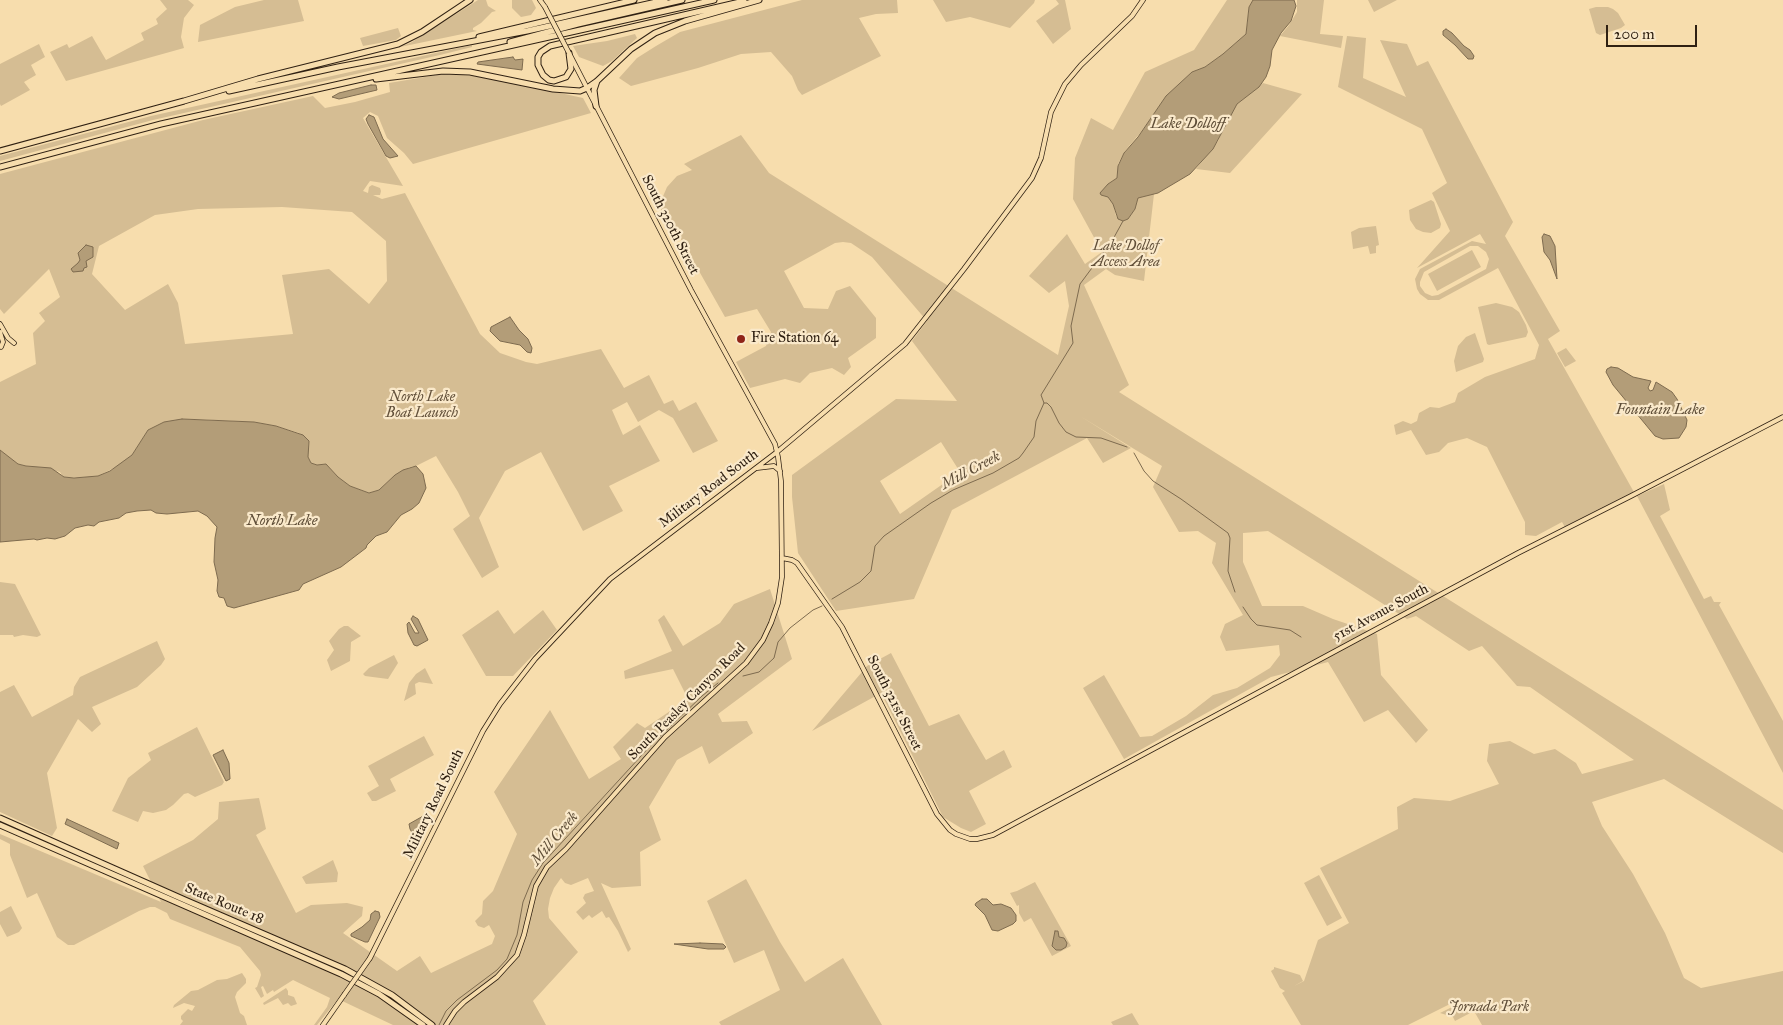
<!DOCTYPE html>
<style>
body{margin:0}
#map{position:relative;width:1783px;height:1025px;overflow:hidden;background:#f7ddad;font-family:"IM FELL Great Primer",serif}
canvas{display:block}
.scale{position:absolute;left:1606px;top:25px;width:91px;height:22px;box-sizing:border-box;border:2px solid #2f2012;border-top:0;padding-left:6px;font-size:15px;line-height:18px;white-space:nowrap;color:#2f2012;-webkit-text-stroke:4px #fae9ca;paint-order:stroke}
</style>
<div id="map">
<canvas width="1783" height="1025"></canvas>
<div class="scale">200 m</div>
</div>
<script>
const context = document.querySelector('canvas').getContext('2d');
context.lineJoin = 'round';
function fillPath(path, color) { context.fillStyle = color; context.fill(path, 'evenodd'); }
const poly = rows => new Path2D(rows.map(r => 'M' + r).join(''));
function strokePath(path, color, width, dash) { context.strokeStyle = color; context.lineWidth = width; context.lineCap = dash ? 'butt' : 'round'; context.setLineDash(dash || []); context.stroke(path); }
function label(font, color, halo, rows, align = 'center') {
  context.font = font + ' "IM FELL Great Primer",serif'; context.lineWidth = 4.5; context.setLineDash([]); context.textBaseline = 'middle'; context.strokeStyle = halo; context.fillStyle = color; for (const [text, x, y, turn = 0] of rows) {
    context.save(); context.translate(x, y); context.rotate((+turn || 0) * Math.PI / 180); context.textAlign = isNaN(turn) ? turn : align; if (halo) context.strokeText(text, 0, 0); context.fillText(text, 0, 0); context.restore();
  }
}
fillPath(poly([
 [160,0,188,0,194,5,184,18,181,37,184,48,66,81,50,52,67,44,69,48,92,36,106,60,144,40,141,33,158,24,156,19,167,9],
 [264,0,298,0,304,21,198,42,200,25,235,7],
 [478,0,486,0,488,6,496,11,492,12,481,23,473,28,473,30,477,31,400,47,412,42],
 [512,0,532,0,536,8,531,15,521,17,512,8],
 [802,0,897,0,898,13,876,14,859,18,881,56,802,95,798,90,792,76,771,52,741,54,698,68,631,86,619,78,637,58,656,46,680,32],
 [933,0,1035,0,1034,3,1010,28,970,17,946,22],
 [1056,0,1065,0,1071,29,1053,44,1036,21,1059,4],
 [1227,0,1253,0,1249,7,1246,34,1223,54,1205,67,1192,72,1165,98,1141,132,1125,151,1118,164,1117,178,1108,184,1101,195,1108,197,1113,203,1116,216,1123,221,1128,219,1135,209,1137,198,1154,194,1144,281,1115,275,1106,269,1084,285,1129,385,1119,392,1783,810,1783,853,1664,779,1592,802,1602,826,1633,874,1665,933,1684,978,1701,988,1783,971,1783,1025,1482,1025,1474,1011,1455,1021,1453,1017,1440,1013,1454,1006,1450,1004,1408,1025,1301,1025,1282,993,1285,991,1280,988,1271,971,1274,969,1274,967,1300,975,1303,981,1294,986,1304,981,1318,940,1349,923,1320,868,1398,829,1397,807,1414,798,1450,801,1499,784,1487,761,1489,744,1510,741,1534,754,1555,749,1576,763,1582,774,1634,760,1530,687,1517,686,1482,646,1469,651,1416,616,1407,619,1268,531,1243,533,1243,562,1262,606,1303,606,1333,619,1377,634,1381,675,1428,730,1416,743,1388,710,1364,722,1328,662,1271,677,1124,759,1083,688,1104,675,1140,737,1152,736,1186,716,1213,695,1237,688,1270,668,1280,655,1279,645,1226,651,1220,637,1225,624,1243,615,1212,563,1216,543,1198,531,1179,532,1153,487,1162,466,1080,416,1131,448,1103,463,1087,438,952,510,914,599,836,611,798,553,792,497,792,475,896,399,957,401,912,341,927,321,872,257,851,243,843,242,835,243,784,271,804,308,828,309,836,291,850,286,876,318,876,338,848,358,851,367,844,375,832,368,810,373,800,383,785,379,750,388,736,362,766,346,771,332,757,309,725,317,682,241,661,211,661,201,667,187,677,176,692,170,684,164,741,135,769,173,1058,355,1069,306,1065,281,1049,293,1029,276,1067,234,1085,264,1102,252,1073,199,1075,158,1091,118,1113,130,1145,72,1194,50],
 [941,442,960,472,900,514,880,481],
 [1297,0,1324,0,1320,34,1343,36,1341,48,1280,36,1289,25,1297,12],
 [1368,0,1397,0,1374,12],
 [1596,7,1608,7,1613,9,1618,13,1625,25,1621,28,1600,35,1596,33,1589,9],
 [398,28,401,36,396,40,363,46,360,38],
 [635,34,637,38,612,61,603,66,579,57,573,46,607,41],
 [1347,36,1366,38,1363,78,1406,97,1380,40,1407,44,1417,66,1428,61,1513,222,1505,236,1560,331,1548,339,1635,494,1566,529,1562,522,1536,536,1525,535,1525,522,1487,447,1467,438,1448,443,1439,452,1426,455,1411,430,1396,435,1394,425,1403,421,1411,424,1417,421,1419,413,1430,407,1439,408,1455,402,1458,393,1485,377,1535,359,1539,345,1498,268,1439,300,1428,300,1420,294,1417,289,1415,279,1420,269,1472,241,1486,244,1480,234,1417,268,1450,231,1432,193,1447,183,1422,129,1338,87],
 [1470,246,1478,246,1486,252,1489,259,1486,269,1438,295,1432,296,1425,293,1420,286,1420,282,1424,272],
 [39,44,45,57,31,65,36,75,24,82,30,90,1,106,0,104,0,64],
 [472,45,472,47,440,55,153,120,0,161,0,156,151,116],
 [443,74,482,76,583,98,591,113,413,164,404,153,387,138,378,116,370,112,363,118,403,186,370,181,363,191,368,193,369,187,372,185,380,188,381,191,380,195,373,195,382,199,405,193,480,334,500,353,526,362,537,364,601,349,624,388,649,375,664,404,673,400,679,411,696,402,718,441,693,453,673,418,659,410,638,422,627,402,612,410,623,435,640,425,660,461,609,486,623,511,583,531,541,452,505,471,479,518,499,567,482,578,453,529,470,516,458,492,436,456,416,466,410,467,395,475,379,490,369,493,350,486,338,477,326,464,317,465,311,463,308,457,309,441,299,433,276,426,254,422,193,419,164,422,148,430,132,455,120,465,98,476,87,478,63,477,60,472,42,468,26,466,18,464,0,450,0,382,36,364,33,333,45,321,39,313,60,297,49,269,4,314,0,309,0,174,203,120,313,96,325,108,355,102,390,92,389,83],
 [282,207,352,212,386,241,387,281,369,304,329,269,282,275,293,334,185,344,178,303,168,284,125,310,92,274,99,246,155,215,198,209],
 [1263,83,1302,94,1230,173,1196,169,1218,141,1226,121,1237,104],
 [1431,200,1434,202,1441,224,1440,228,1431,233,1423,232,1416,229,1410,220,1409,210],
 [1376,226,1379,245,1376,246,1376,253,1370,254,1368,246,1353,249,1351,232,1359,228],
 [1472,250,1481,267,1437,291,1428,274],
 [1496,303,1512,307,1519,312,1526,325,1528,332,1526,337,1489,345,1487,344,1478,307],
 [1475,333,1484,359,1483,362,1456,372,1454,361,1458,346,1466,337],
 [1566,348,1576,361,1565,367,1557,353],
 [1664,484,1670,510,1660,516,1704,599,1711,596,1714,602,1721,602,1719,605,1783,721,1783,773,1637,496],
 [0,582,15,584,41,635,37,637,23,635,14,637,13,635,0,635],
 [770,589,792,659,718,714,722,722,747,721,753,733,709,764,702,746,677,760,649,807,661,840,640,852,641,886,612,888,601,883,631,949,628,952,618,931,609,917,606,918,602,911,592,918,589,915,583,920,576,912,586,903,583,898,585,894,594,891,588,878,571,885,565,883,561,878,554,888,550,898,548,909,549,918,578,952,533,1001,546,1025,393,1025,338,999,317,1025,314,1025,327,1007,330,998,293,980,274,992,273,990,267,994,263,986,261,987,264,996,261,998,255,988,257,987,261,975,260,971,240,947,170,919,167,913,155,907,150,907,139,911,74,945,68,945,57,937,37,893,27,898,10,855,10,844,0,839,0,834,161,902,143,866,193,840,218,819,219,802,259,798,266,829,256,835,296,913,311,905,347,903,363,907,362,916,343,933,397,971,420,956,431,973,492,944,495,936,489,925,484,928,478,926,475,921,482,914,483,901,493,891,517,834,494,792,550,710,589,779,621,759,613,747,637,723,645,728,688,699,673,669,625,679,624,671,672,651,658,620,664,615,683,646,720,623,734,604],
 [498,610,514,634,543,610,557,630,513,676,486,676,462,635],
 [344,626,348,626,361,636,351,642,350,661,331,671,327,660,334,650,329,641,339,629],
 [157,641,165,659,161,665,137,687,92,707,101,724,92,732,78,719,47,773,57,828,52,836,0,812,0,692,14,685,32,717,73,695,74,687,80,677],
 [891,653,929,726,959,714,986,760,1004,750,1012,767,969,791,986,824,971,832,961,828,943,817,881,693,812,731,867,666],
 [394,655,398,663,388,679,365,676,363,674,369,668],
 [425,668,433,684,419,682,415,684,416,694,404,701,409,683,416,674],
 [197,727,224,782,222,785,195,797,188,793,184,794,173,805,166,810,153,813,143,811,138,822,112,811,128,778,151,760,148,753],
 [424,736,434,755,390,779,396,791,376,801,372,801,367,793,379,786,368,766],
 [333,860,338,873,337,882,306,884,302,877],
 [1319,875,1342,918,1327,926,1304,883],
 [746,879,780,942,805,982,843,958,882,1025,721,1025,719,1022,780,990,764,950,734,963,707,901],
 [1035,882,1071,946,1052,956,1031,918,1024,922,1019,913,1019,905,1017,906,1010,893,1017,891],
 [11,906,22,928,19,932,7,937,0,924,0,912],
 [242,973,246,979,246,983,237,992,235,997,240,1013,244,1016,247,1025,180,1025,183,1021,181,1019,181,1016,188,1009,192,1011,195,1006,184,1003,173,1008,174,1005,191,991,198,990,217,980,227,979],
 [286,988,288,991,288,995,294,997,297,1004,291,1006,288,1003,283,1005,278,998,264,1005,263,1003],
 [1132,1013,1139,1025,1113,1025,1111,1022]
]), '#d5bd93');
const water = poly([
 [1253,0,1294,0,1296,6,1291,21,1281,33,1272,50,1270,66,1266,77,1259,87,1237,104,1213,149,1190,174,1158,193,1138,198,1135,209,1128,219,1123,221,1118,219,1113,204,1108,197,1101,195,1100,193,1108,184,1117,178,1118,166,1124,153,1138,137,1166,96,1192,72,1205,67,1223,54,1246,34,1249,7,1253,0],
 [1446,29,1452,33,1464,46,1470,50,1474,56,1473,59,1468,59,1455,45,1443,35,1443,31,1446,29],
 [513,57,515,60,523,59,522,70,477,64,478,62,513,57],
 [371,85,376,85,377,90,339,99,332,97,339,93,371,85],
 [369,115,374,117,383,139,398,156,390,158,386,156,368,124,366,119,369,115],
 [1544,234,1550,236,1555,246,1557,279,1550,260,1544,252,1542,237,1544,234],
 [86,245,93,247,93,257,86,261,87,267,84,268,83,271,73,272,71,269,78,263,80,260,78,253,86,245],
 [510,317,519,330,528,339,532,348,531,353,527,352,520,345,500,341,490,331,491,327,510,317],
 [1611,367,1618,368,1633,377,1651,381,1648,388,1650,391,1653,390,1656,382,1672,392,1677,399,1687,420,1686,427,1679,438,1663,439,1655,436,1613,385,1606,372,1607,369,1611,367],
 [182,419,254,422,276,426,303,435,309,441,308,457,311,463,317,465,326,464,338,477,350,486,369,493,379,490,395,475,403,470,416,466,423,474,426,488,419,503,412,509,401,515,387,532,376,536,367,545,366,548,341,567,303,584,299,590,234,608,227,606,224,598,219,597,217,591,218,580,214,562,215,538,217,527,207,516,198,511,167,514,156,513,151,510,137,511,126,513,119,518,99,522,94,526,88,525,75,528,65,536,55,539,47,538,37,540,34,539,0,542,0,450,18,464,26,466,51,468,64,477,74,478,98,476,110,471,132,455,148,430,164,422,182,419],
 [413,616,418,619,428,640,417,646,414,645,408,633,407,624,409,622,415,633,419,633,411,619,413,616],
 [223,750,229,763,230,779,226,781,213,755,223,750],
 [425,815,427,816,426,820,422,822,420,829,415,838,410,829,409,824,425,815],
 [67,819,119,843,117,849,65,824,67,819],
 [982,899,987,899,993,905,1001,904,1011,908,1016,915,1016,921,1013,924,998,931,992,930,985,915,975,905,976,903,982,899],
 [375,911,379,912,380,917,368,942,365,942,351,936,351,934,362,927,370,920,371,914,375,911],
 [1055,931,1058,931,1059,937,1064,938,1067,943,1066,947,1061,950,1056,950,1052,946,1055,931],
 [700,943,723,944,726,947,724,949,708,949,674,944,700,943]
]);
fillPath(water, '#b39d78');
strokePath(water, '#7e6b4f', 1);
strokePath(poly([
 [1044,403,1047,403,1051,407,1059,423,1066,432,1076,437,1101,438,1127,447],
 [1134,453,1144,471,1153,481,1181,499,1228,533,1230,538,1228,571,1235,592],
 [832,599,860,582,871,571,875,546,884,536,931,503,953,490,993,473,1019,458,1023,453,1034,437,1036,421,1044,403,1041,395,1073,343,1071,326,1080,284,1112,241,1123,221],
 [1243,607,1251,619,1257,625,1290,630,1301,637],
 [743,676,759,672,774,658,778,642,790,628,813,610,822,606],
 [439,1025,446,1011,457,1000,497,970,507,959,517,935,523,902,532,880,543,863,652,744,702,696,718,683]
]), '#7e6b4f', 1);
const major = poly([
 [540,0,545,7],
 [0,324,8,338,14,343],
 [0,332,3,342,1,347],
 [757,468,774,466,780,471],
 [782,558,792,560,797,563,842,627,937,814,950,830,956,834,970,839,977,839,993,835,1518,553,1631,496,1783,417],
 [370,958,483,731,500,704,535,659,610,579,777,452,905,344,964,269,1032,178,1041,158,1051,112,1065,84,1081,65,1132,16,1143,0],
 [323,1025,344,995],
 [446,1025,455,1011,464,1002,497,977,517,955,524,935,536,886,547,867,566,849,665,737,746,663,763,640,771,623,778,603,782,577,781,481,778,457,775,444,691,290,570,55]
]);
const highway = poly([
 [479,37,634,0],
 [510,42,578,24,682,0],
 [569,53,571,69,566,77,554,81,549,80,543,75,538,65,538,57,541,52,550,46,744,1],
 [376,79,443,71,470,72,553,89,580,91,587,88,597,81,631,49,655,33,685,21,759,0],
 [229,91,338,67,527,31,665,0],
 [596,106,594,90,597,81],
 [0,151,184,101,258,79,398,44,422,32,470,0],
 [0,167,161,124,714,0],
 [0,818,185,900,345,969,392,995,432,1025],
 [0,825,341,974,379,994,423,1025]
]);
strokePath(major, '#2f2012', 5.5);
strokePath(highway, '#2f2012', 7);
strokePath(major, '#f7ddad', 4);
strokePath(highway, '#f7ddad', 5);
const majorBridge = poly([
 [545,7,569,53],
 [344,995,370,958]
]);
strokePath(majorBridge, '#2f2012', 5.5, []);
strokePath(majorBridge, '#f7ddad', 4);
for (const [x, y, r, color] of [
 [741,339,5,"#8f2418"]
]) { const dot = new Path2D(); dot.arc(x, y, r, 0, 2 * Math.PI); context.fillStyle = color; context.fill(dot); strokePath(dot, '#fae9ca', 2); }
label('14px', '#2f2012', '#fae9ca', [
 ["South 320th Street",670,225,63],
 ["Military Road South",709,489,-37],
 ["51st Avenue South",1381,613,-28],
 ["South Peasley Canyon Road",687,702,-45],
 ["South 321st Street",894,703,63],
 ["Military Road South",434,804,-64],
 ["State Route 18",224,904,23]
]);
label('italic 14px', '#614f39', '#fae9ca', [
 ["Lake Dollof",1126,247],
 ["Access Area",1126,263],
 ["North Lake",422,398],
 ["Boat Launch",422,414],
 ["Jornada Park",1489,1008]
]);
label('14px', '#2f2012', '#fae9ca', [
 ["Fire Station 64",751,339]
], 'left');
label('italic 15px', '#5d4c36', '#fae9ca', [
 ["Lake Dolloff",1188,124],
 ["Fountain Lake",1660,410],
 ["Mill Creek",971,471,-28],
 ["North Lake",282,521],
 ["Mill Creek",555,839,-50]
]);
</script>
